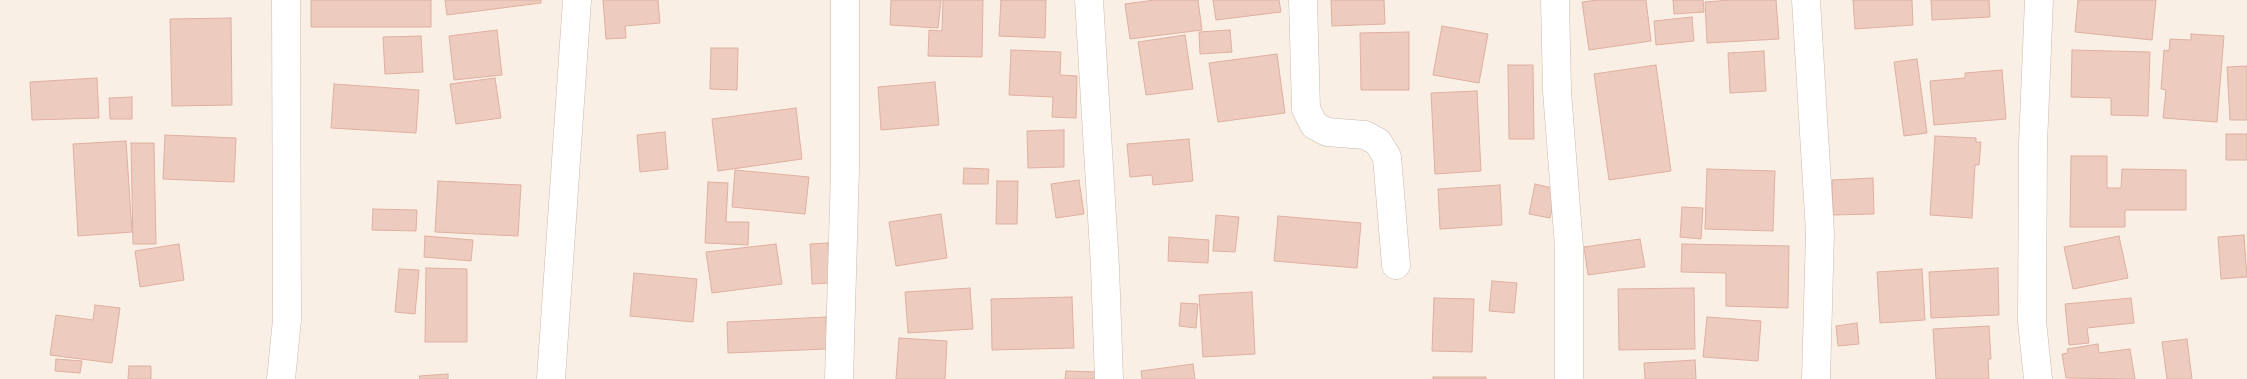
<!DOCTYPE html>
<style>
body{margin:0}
canvas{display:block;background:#faefe4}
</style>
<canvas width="2247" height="379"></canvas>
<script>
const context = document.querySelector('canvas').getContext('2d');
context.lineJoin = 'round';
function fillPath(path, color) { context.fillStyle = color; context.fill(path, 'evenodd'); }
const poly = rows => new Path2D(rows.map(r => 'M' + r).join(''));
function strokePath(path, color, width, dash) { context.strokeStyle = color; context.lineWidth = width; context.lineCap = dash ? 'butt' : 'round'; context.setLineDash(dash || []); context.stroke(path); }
const building = poly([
 [311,0,431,0,431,27,311,27,311,0],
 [445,0,541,0,541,3,447,15,445,0],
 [603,0,658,0,660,23,625,26,626,38,606,39,603,0],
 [891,0,941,0,938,28,890,25,891,0],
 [943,0,983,0,982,57,928,56,929,30,942,31,943,0],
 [1001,0,1046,0,1045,38,999,36,1001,0],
 [1155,0,1198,0,1202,30,1130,39,1125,4,1155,0],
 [1213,0,1279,0,1281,12,1216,20,1213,0],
 [1331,0,1384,0,1385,24,1332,26,1331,0],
 [1598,0,1646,0,1651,41,1589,50,1582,2,1598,0],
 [1673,0,1703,0,1704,12,1674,14,1673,0],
 [1731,0,1776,0,1779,39,1707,43,1705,2,1731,0],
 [1853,0,1912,0,1913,25,1855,29,1853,0],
 [1931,0,1989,0,1990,17,1932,20,1931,0],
 [2078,0,2156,0,2152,40,2075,32,2078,0],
 [1692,17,1694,41,1656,45,1654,21,1692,17],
 [231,18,232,105,172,106,170,19,231,18],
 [1442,26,1488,34,1479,83,1433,75,1442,26],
 [497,30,502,75,454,80,449,36,497,30],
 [1230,30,1232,52,1200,54,1199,32,1230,30],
 [1409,32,1409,90,1361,90,1360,33,1409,32],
 [2191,34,2224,36,2217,122,2163,118,2166,90,2161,89,2164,50,2169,51,2170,39,2191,40,2191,34],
 [1185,35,1193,89,1146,95,1138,42,1185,35],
 [421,36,423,72,385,74,383,37,421,36],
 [711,48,738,48,737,90,710,89,711,48],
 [1011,50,1061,52,1060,75,1077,76,1076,118,1052,117,1053,97,1009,95,1011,50],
 [2072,50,2150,52,2148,116,2111,115,2111,98,2071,97,2072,50],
 [1764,51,1766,91,1730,93,1728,53,1764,51],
 [1277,54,1285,113,1218,122,1209,63,1277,54],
 [1917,59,1927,133,1904,136,1894,62,1917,59],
 [1508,65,1533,65,1534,139,1509,139,1508,65],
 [1656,65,1671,171,1609,180,1594,74,1656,65],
 [2247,66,2247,120,2230,120,2227,67,2247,66],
 [2002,70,2006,119,1934,125,1930,81,1965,78,1965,73,2002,70],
 [97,78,99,118,32,120,30,82,97,78],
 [495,78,501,118,456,124,450,84,495,78],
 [935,82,939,125,881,130,878,87,935,82],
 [334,84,419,90,416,133,331,128,334,84],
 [1477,91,1481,171,1435,174,1431,93,1477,91],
 [132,97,132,119,110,119,109,98,132,97],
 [796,108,802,159,718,171,712,119,796,108],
 [1064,130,1064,167,1028,168,1027,131,1064,130],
 [665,132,668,169,640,172,637,135,665,132],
 [2226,134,2247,134,2247,160,2226,160,2226,134],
 [165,135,236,138,234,182,163,179,165,135],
 [1935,136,1976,138,1976,142,1981,142,1979,165,1975,165,1972,218,1930,215,1935,136],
 [1189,139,1193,181,1153,185,1152,175,1130,177,1127,144,1189,139],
 [126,141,132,232,78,236,73,144,126,141],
 [131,143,154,143,156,244,133,244,131,143],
 [2071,156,2107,156,2107,188,2121,188,2122,169,2186,170,2186,210,2125,210,2125,227,2070,227,2071,156],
 [964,168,989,169,988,184,963,184,964,168],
 [1707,169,1775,171,1773,231,1705,229,1707,169],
 [735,170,809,177,805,214,732,207,735,170],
 [1873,178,1874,214,1833,215,1832,180,1873,178],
 [1079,180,1084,214,1056,218,1051,184,1079,180],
 [438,181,521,185,518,236,435,232,438,181],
 [997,181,1018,181,1017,224,996,224,997,181],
 [708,182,728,183,726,222,749,222,748,245,705,243,708,182],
 [1535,184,1557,189,1550,218,1529,214,1535,184],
 [1500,185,1502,225,1440,229,1438,189,1500,185],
 [1682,207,1703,208,1701,239,1680,237,1682,207],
 [373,209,417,210,416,231,372,230,373,209],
 [941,214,947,258,896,266,889,222,941,214],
 [1216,215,1239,217,1235,252,1213,251,1216,215],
 [1278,216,1361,223,1357,268,1274,261,1278,216],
 [2244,235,2247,277,2221,279,2218,237,2244,235],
 [425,236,473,240,471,261,424,257,425,236],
 [2119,236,2128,278,2073,289,2064,247,2119,236],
 [1169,237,1209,240,1208,263,1168,261,1169,237],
 [1640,239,1645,267,1588,275,1584,247,1640,239],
 [828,243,830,283,812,284,810,244,828,243],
 [179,244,184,280,140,287,135,251,179,244],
 [776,244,782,284,712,293,706,252,776,244],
 [1682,244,1789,246,1788,308,1726,306,1726,273,1681,272,1682,244],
 [426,268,467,269,467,342,425,342,426,268],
 [1998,268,1999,315,1931,318,1929,272,1998,268],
 [399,269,419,270,415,314,395,312,399,269],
 [1922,269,1925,320,1880,323,1877,272,1922,269],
 [634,273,697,279,693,322,630,316,634,273],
 [1492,281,1517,283,1514,313,1489,311,1492,281],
 [970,288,973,329,908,333,905,292,970,288],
 [1694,288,1695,349,1619,350,1618,289,1694,288],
 [1252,292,1255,354,1203,357,1199,295,1252,292],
 [1072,297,1074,348,992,350,991,299,1072,297],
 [1434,298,1474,299,1472,352,1432,351,1434,298],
 [2131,298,2134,323,2087,328,2089,343,2069,345,2065,304,2131,298],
 [1181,303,1198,304,1196,328,1179,326,1181,303],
 [95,305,120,308,112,363,50,355,56,315,93,320,95,305],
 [826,317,827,349,728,353,727,322,826,317],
 [1707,317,1761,321,1758,361,1703,357,1707,317],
 [1857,323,1859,344,1838,346,1836,326,1857,323],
 [1989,326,1991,359,1988,359,1989,379,1936,379,1933,329,1989,326],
 [899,338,947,341,945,379,896,379,899,338],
 [2187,339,2192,379,2167,379,2162,342,2187,339],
 [2098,344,2099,353,2130,349,2135,379,2066,378,2062,354,2068,353,2067,349,2098,344],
 [56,359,82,361,80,373,55,371,56,359],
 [1695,360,1696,379,1645,379,1644,363,1695,360],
 [1193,364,1195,379,1142,379,1141,371,1193,364],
 [129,366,151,366,151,379,128,379,129,366],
 [1066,371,1098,372,1098,379,1065,379,1066,371],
 [448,374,448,379,420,379,419,376,448,374],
 [1433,377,1486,377,1486,379,1433,379,1433,377]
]);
fillPath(building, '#edcbbe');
strokePath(building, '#deb0a0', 1);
const minor = poly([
 [1089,0,1105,267,1109,379],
 [1303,0,1306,109,1314,125,1327,132,1365,135,1378,142,1387,157,1396,265],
 [1555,0,1557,91,1569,247,1569,379],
 [1806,0,1820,233,1816,379],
 [281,379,287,320,286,0],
 [551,379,577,0],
 [839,379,845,169,845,0],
 [2038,379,2032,321,2033,144,2039,0]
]);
strokePath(minor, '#ccb8af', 29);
strokePath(minor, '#fff', 28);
</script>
